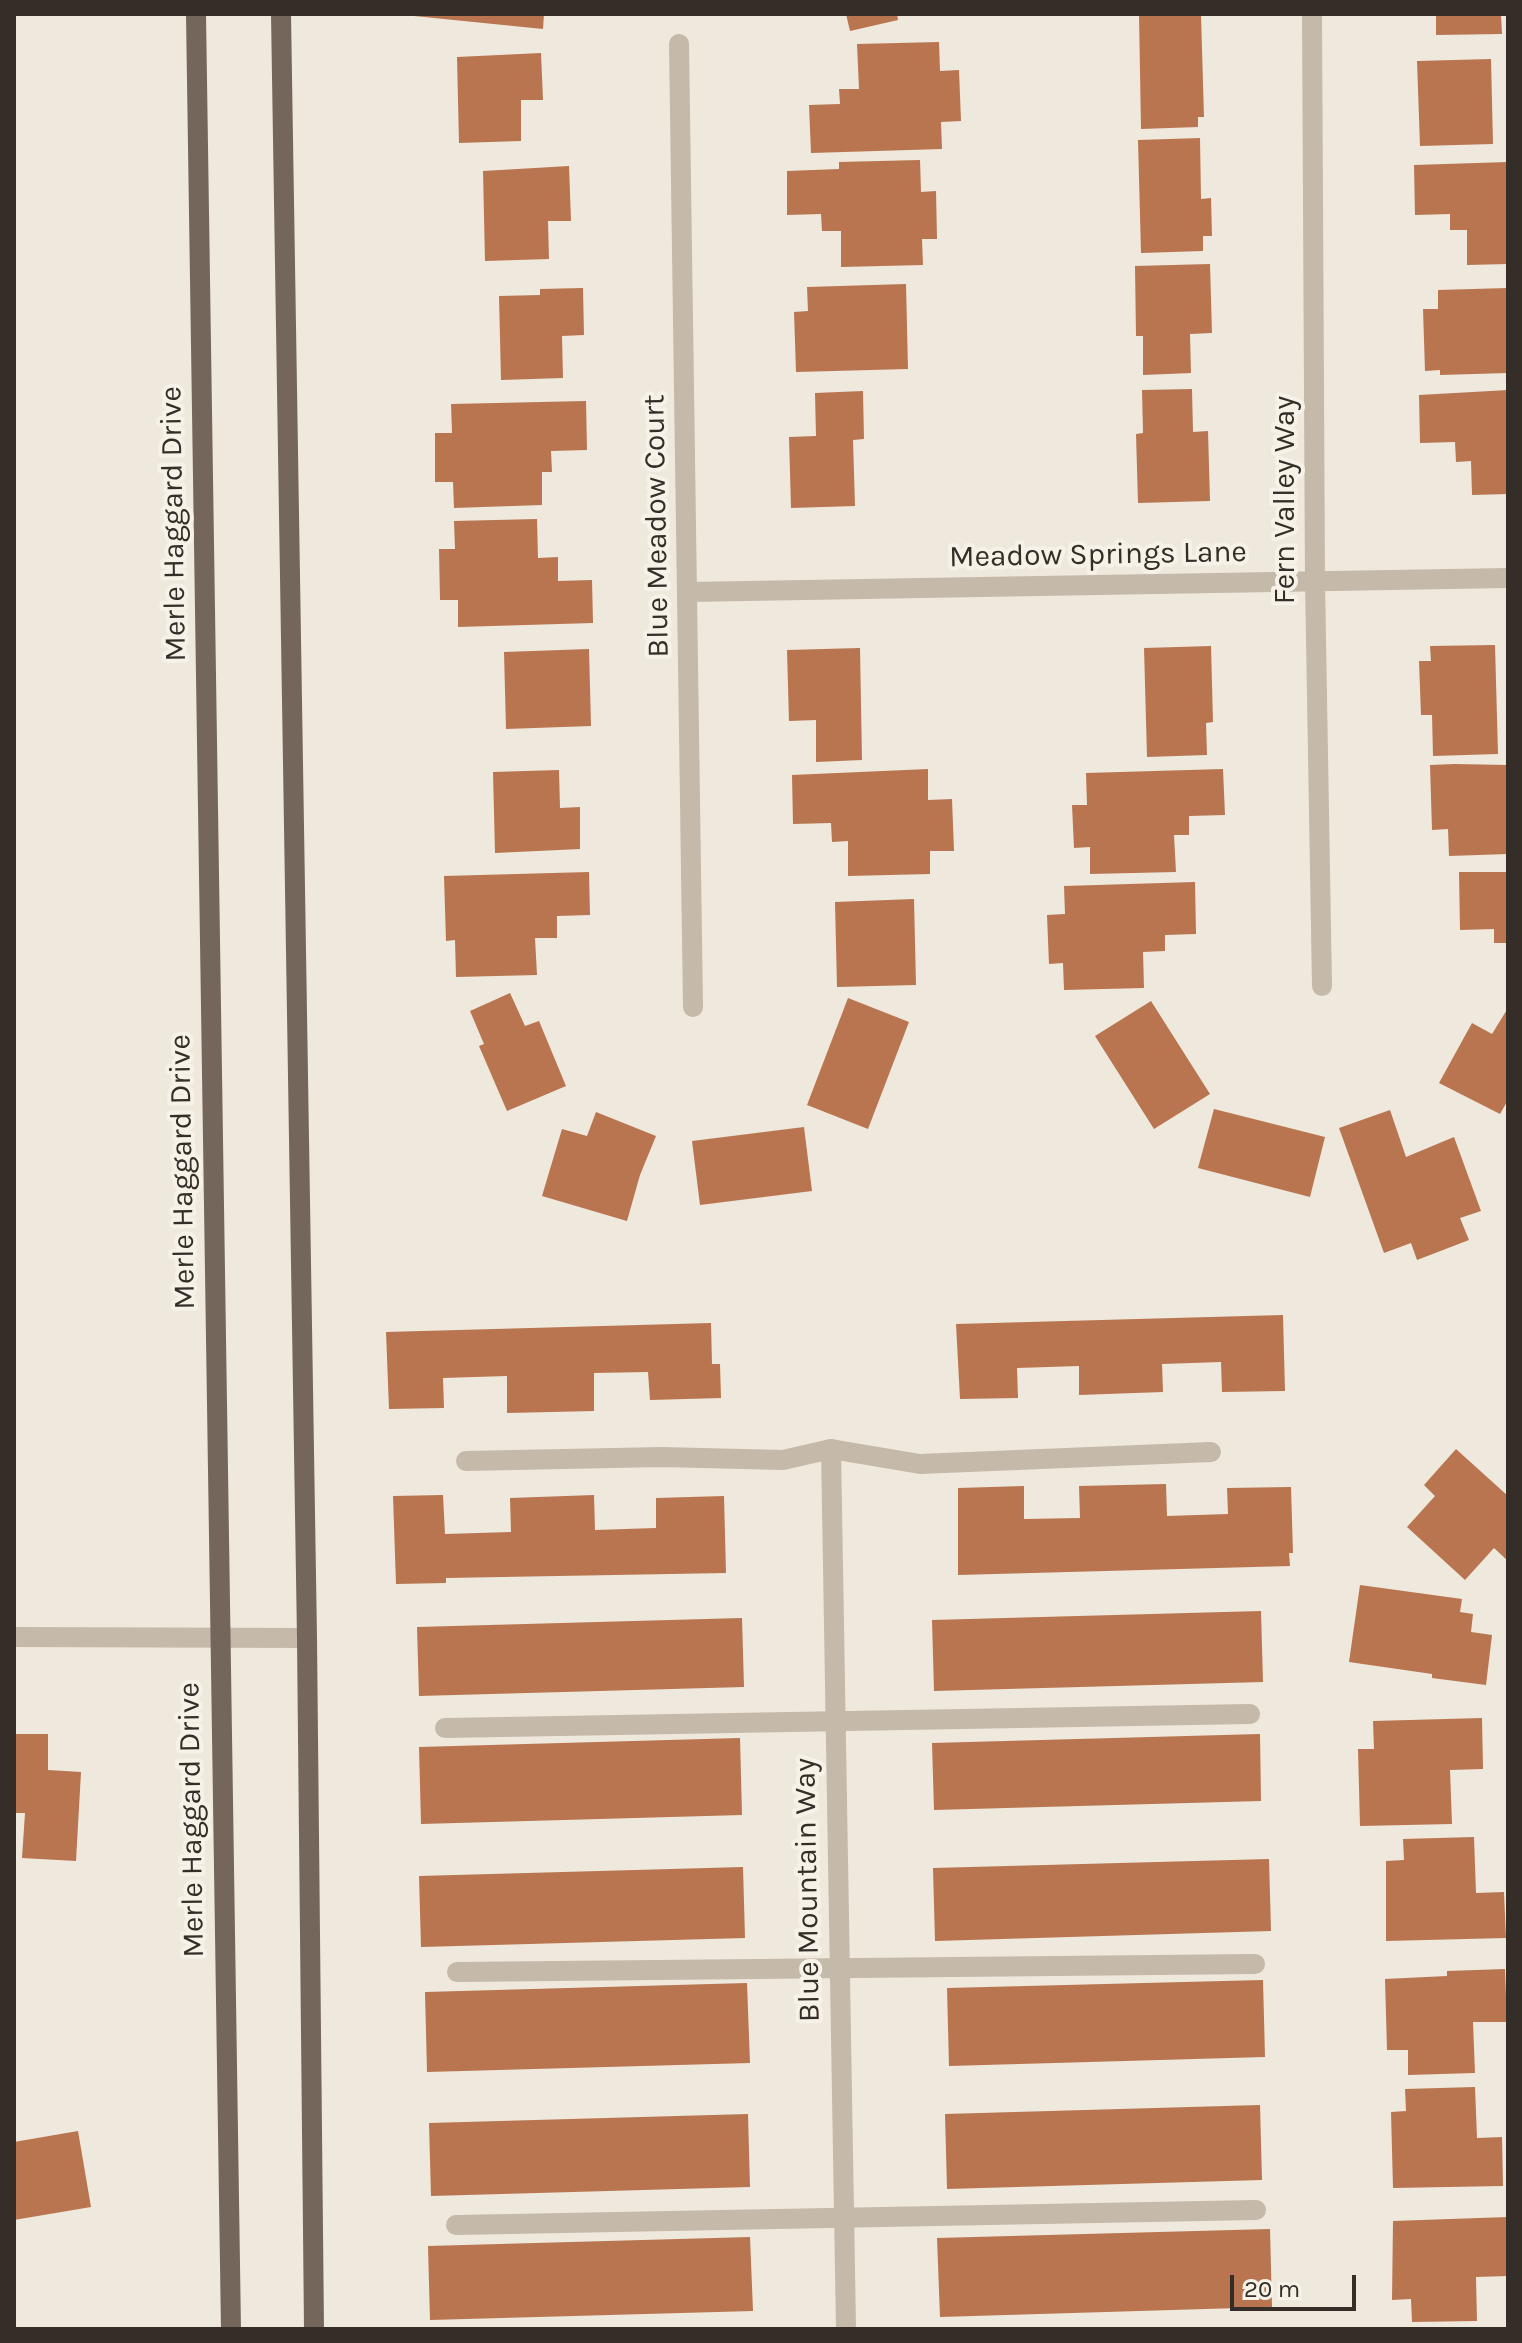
<!DOCTYPE html>
<style>
body{margin:0}
#map{position:relative;width:1522px;height:2343px;overflow:hidden;background:#efe8dc;font-family:Karla,sans-serif}
canvas{display:block}
.frame{position:absolute;inset:0;border:16px solid #342d28;pointer-events:none}
.scale{position:absolute;left:1230px;top:2275px;width:126px;height:36px;box-sizing:border-box;border:4px solid #342d28;border-top:0;padding-left:10px;font-size:24px;line-height:28px;white-space:nowrap;color:#342d28;-webkit-text-stroke:6px #f7f2e8;paint-order:stroke}
</style>
<div id="map">
<canvas width="1522" height="2343"></canvas>
<div class="frame"></div>
<div class="scale">20 m</div>
</div>
<script>
const context = document.querySelector('canvas').getContext('2d');
context.lineJoin = 'round';
function fillPath(path, color) { context.fillStyle = color; context.fill(path, 'evenodd'); }
const poly = rows => new Path2D(rows.map(r => 'M' + r).join(''));
function strokePath(path, color, width, dash) { context.strokeStyle = color; context.lineWidth = width; context.lineCap = dash ? 'butt' : 'round'; context.setLineDash(dash || []); context.stroke(path); }
function label(font, color, halo, rows, align = 'center') {
  context.font = font + ' Karla,sans-serif'; context.lineWidth = 8; context.setLineDash([]); context.textBaseline = 'middle'; context.strokeStyle = halo; context.fillStyle = color; for (const [text, x, y, turn = 0] of rows) {
    context.save(); context.translate(x, y); context.rotate((+turn || 0) * Math.PI / 180); context.textAlign = isNaN(turn) ? turn : align; if (halo) context.strokeText(text, 0, 0); context.fillText(text, 0, 0); context.restore();
  }
}
fillPath(poly([
 [414,14,544,14,543,29,414,16],
 [846,14,897,14,898,20,850,31],
 [1139,14,1201,15,1204,117,1198,117,1198,127,1141,129],
 [1436,14,1501,14,1502,34,1436,35],
 [939,42,940,71,959,70,961,121,941,122,942,149,811,153,809,105,840,104,839,89,859,89,857,44],
 [541,53,543,100,521,100,521,141,459,143,457,57],
 [1491,59,1493,144,1420,146,1417,61],
 [1200,138,1201,199,1211,198,1212,236,1203,236,1203,251,1141,253,1138,140],
 [920,160,921,192,936,191,937,239,922,239,923,265,841,267,841,231,822,231,821,214,787,215,787,171,839,169,839,162],
 [1508,162,1508,264,1467,265,1467,230,1450,230,1450,214,1415,215,1414,165],
 [569,166,571,221,548,221,549,259,485,261,483,171],
 [1210,264,1212,333,1190,334,1191,373,1143,375,1143,336,1136,336,1135,266],
 [906,284,908,369,796,372,794,312,808,311,807,287],
 [583,288,584,335,562,336,563,378,501,380,499,296,540,295,540,289],
 [1508,288,1508,373,1440,375,1440,370,1425,371,1423,309,1438,309,1438,290],
 [1192,389,1193,432,1208,431,1210,501,1138,503,1136,434,1143,433,1142,390],
 [1508,390,1508,494,1472,495,1471,461,1456,462,1455,442,1420,443,1419,395],
 [863,391,864,439,853,440,855,506,791,508,789,437,816,436,815,393],
 [586,401,587,450,551,451,552,472,542,472,542,505,454,508,453,482,435,482,435,433,452,433,451,404],
 [537,519,538,558,558,557,558,581,592,580,593,623,458,627,458,600,440,600,439,549,455,549,454,521],
 [1495,645,1498,754,1433,756,1432,715,1421,715,1419,661,1431,661,1430,646],
 [1211,646,1213,722,1206,723,1207,755,1147,757,1144,648],
 [860,648,862,760,816,762,816,720,789,721,787,650],
 [589,649,591,726,506,729,504,652],
 [1455,764,1508,765,1508,854,1449,856,1448,829,1432,830,1430,765],
 [928,769,928,800,952,799,954,851,930,851,930,874,848,876,848,841,832,842,831,823,793,824,792,775],
 [1223,769,1225,815,1189,816,1189,835,1174,835,1176,872,1090,874,1090,847,1074,848,1072,805,1087,805,1086,773],
 [559,770,560,808,580,807,580,849,495,853,493,772],
 [589,872,590,915,557,916,557,938,535,938,537,975,456,977,455,940,446,941,444,876],
 [1459,872,1508,872,1508,943,1494,943,1494,929,1460,930],
 [1195,882,1196,934,1165,935,1165,951,1143,952,1144,988,1064,990,1063,963,1049,964,1047,915,1065,914,1064,886],
 [914,899,916,985,837,987,835,902],
 [510,993,525,1026,539,1021,566,1086,507,1111,479,1046,484,1044,470,1011],
 [848,998,909,1022,868,1129,807,1105],
 [1151,1001,1210,1094,1154,1129,1095,1036],
 [1508,1008,1508,1100,1500,1114,1439,1083,1472,1023,1492,1034],
 [1214,1109,1325,1137,1310,1197,1198,1168],
 [1390,1110,1406,1157,1454,1137,1481,1211,1460,1218,1469,1240,1417,1260,1411,1243,1384,1253,1339,1128],
 [596,1112,656,1136,640,1175,627,1221,542,1196,562,1129,587,1136],
 [804,1127,812,1191,700,1205,692,1141],
 [1283,1315,1285,1391,1222,1392,1221,1362,1162,1364,1163,1392,1079,1395,1079,1366,1017,1368,1018,1398,960,1399,956,1324],
 [711,1323,712,1364,720,1364,721,1398,650,1400,648,1372,594,1373,594,1411,507,1413,507,1376,443,1378,444,1408,389,1409,386,1332],
 [1456,1449,1508,1496,1508,1561,1494,1548,1465,1580,1407,1527,1435,1496,1424,1485],
 [1166,1484,1167,1516,1228,1514,1227,1488,1291,1487,1293,1553,1289,1553,1290,1566,958,1575,958,1488,1024,1486,1024,1519,1080,1518,1079,1486],
 [443,1495,445,1534,511,1532,510,1498,594,1495,595,1530,656,1528,656,1498,724,1496,726,1573,446,1578,446,1583,396,1584,393,1496],
 [1360,1585,1462,1599,1460,1612,1473,1614,1471,1632,1492,1635,1486,1685,1432,1678,1432,1674,1349,1662],
 [1261,1611,1263,1682,934,1691,932,1620],
 [742,1618,744,1687,419,1696,417,1627],
 [1482,1718,1483,1769,1450,1770,1452,1824,1360,1826,1358,1749,1374,1749,1373,1721],
 [14,1734,48,1734,48,1770,81,1772,76,1861,22,1858,25,1813,14,1813],
 [1260,1734,1261,1801,934,1810,932,1743],
 [740,1738,742,1815,421,1824,419,1747],
 [1474,1837,1476,1893,1504,1892,1506,1938,1386,1941,1386,1861,1404,1860,1403,1839],
 [1269,1859,1271,1931,935,1941,933,1868],
 [743,1867,745,1938,421,1947,419,1876],
 [1505,1969,1507,2022,1473,2022,1475,2073,1408,2075,1408,2050,1387,2050,1385,1979,1447,1976,1447,1971],
 [1263,1980,1265,2057,949,2066,947,1988],
 [747,1983,750,2063,427,2072,425,1992],
 [1475,2087,1477,2138,1502,2137,1503,2186,1393,2188,1391,2112,1406,2111,1405,2089],
 [1260,2105,1262,2180,947,2189,945,2114],
 [748,2114,750,2187,431,2196,429,2123],
 [78,2131,91,2207,14,2220,14,2142],
 [1508,2217,1508,2276,1476,2277,1477,2321,1412,2322,1411,2299,1392,2300,1393,2221],
 [1270,2229,1272,2307,940,2317,937,2238],
 [750,2237,753,2311,430,2320,428,2246]
]), '#b87550');
strokePath(poly([
 [466,1461,662,1457,783,1460,831,1449,920,1464,1211,1452],
 [445,1728,1250,1714],
 [457,1972,1255,1964],
 [456,2225,1256,2210]
]), '#c5b9a9', 20);
strokePath(poly([
 [1312,14,1315,581,1322,986],
 [679,44,693,1007],
 [688,592,1508,578],
 [831,1449,846,2329],
 [14,1637,307,1638]
]), '#c5b9a9', 20);
strokePath(poly([
 [196,14,231,2329],
 [281,14,307,1638,314,2329]
]), '#74665b', 20);
label('30px', '#342d28', '#f7f2e8', [
 ["Fern Valley Way",1285,500,-90],
 ["Merle Haggard Drive",174,524,-91],
 ["Blue Meadow Court",657,526,-91],
 ["Meadow Springs Lane",1098,555,-1],
 ["Merle Haggard Drive",183,1172,-91],
 ["Merle Haggard Drive",192,1820,-91],
 ["Blue Mountain Way",808,1890,-91]
]);
</script>
